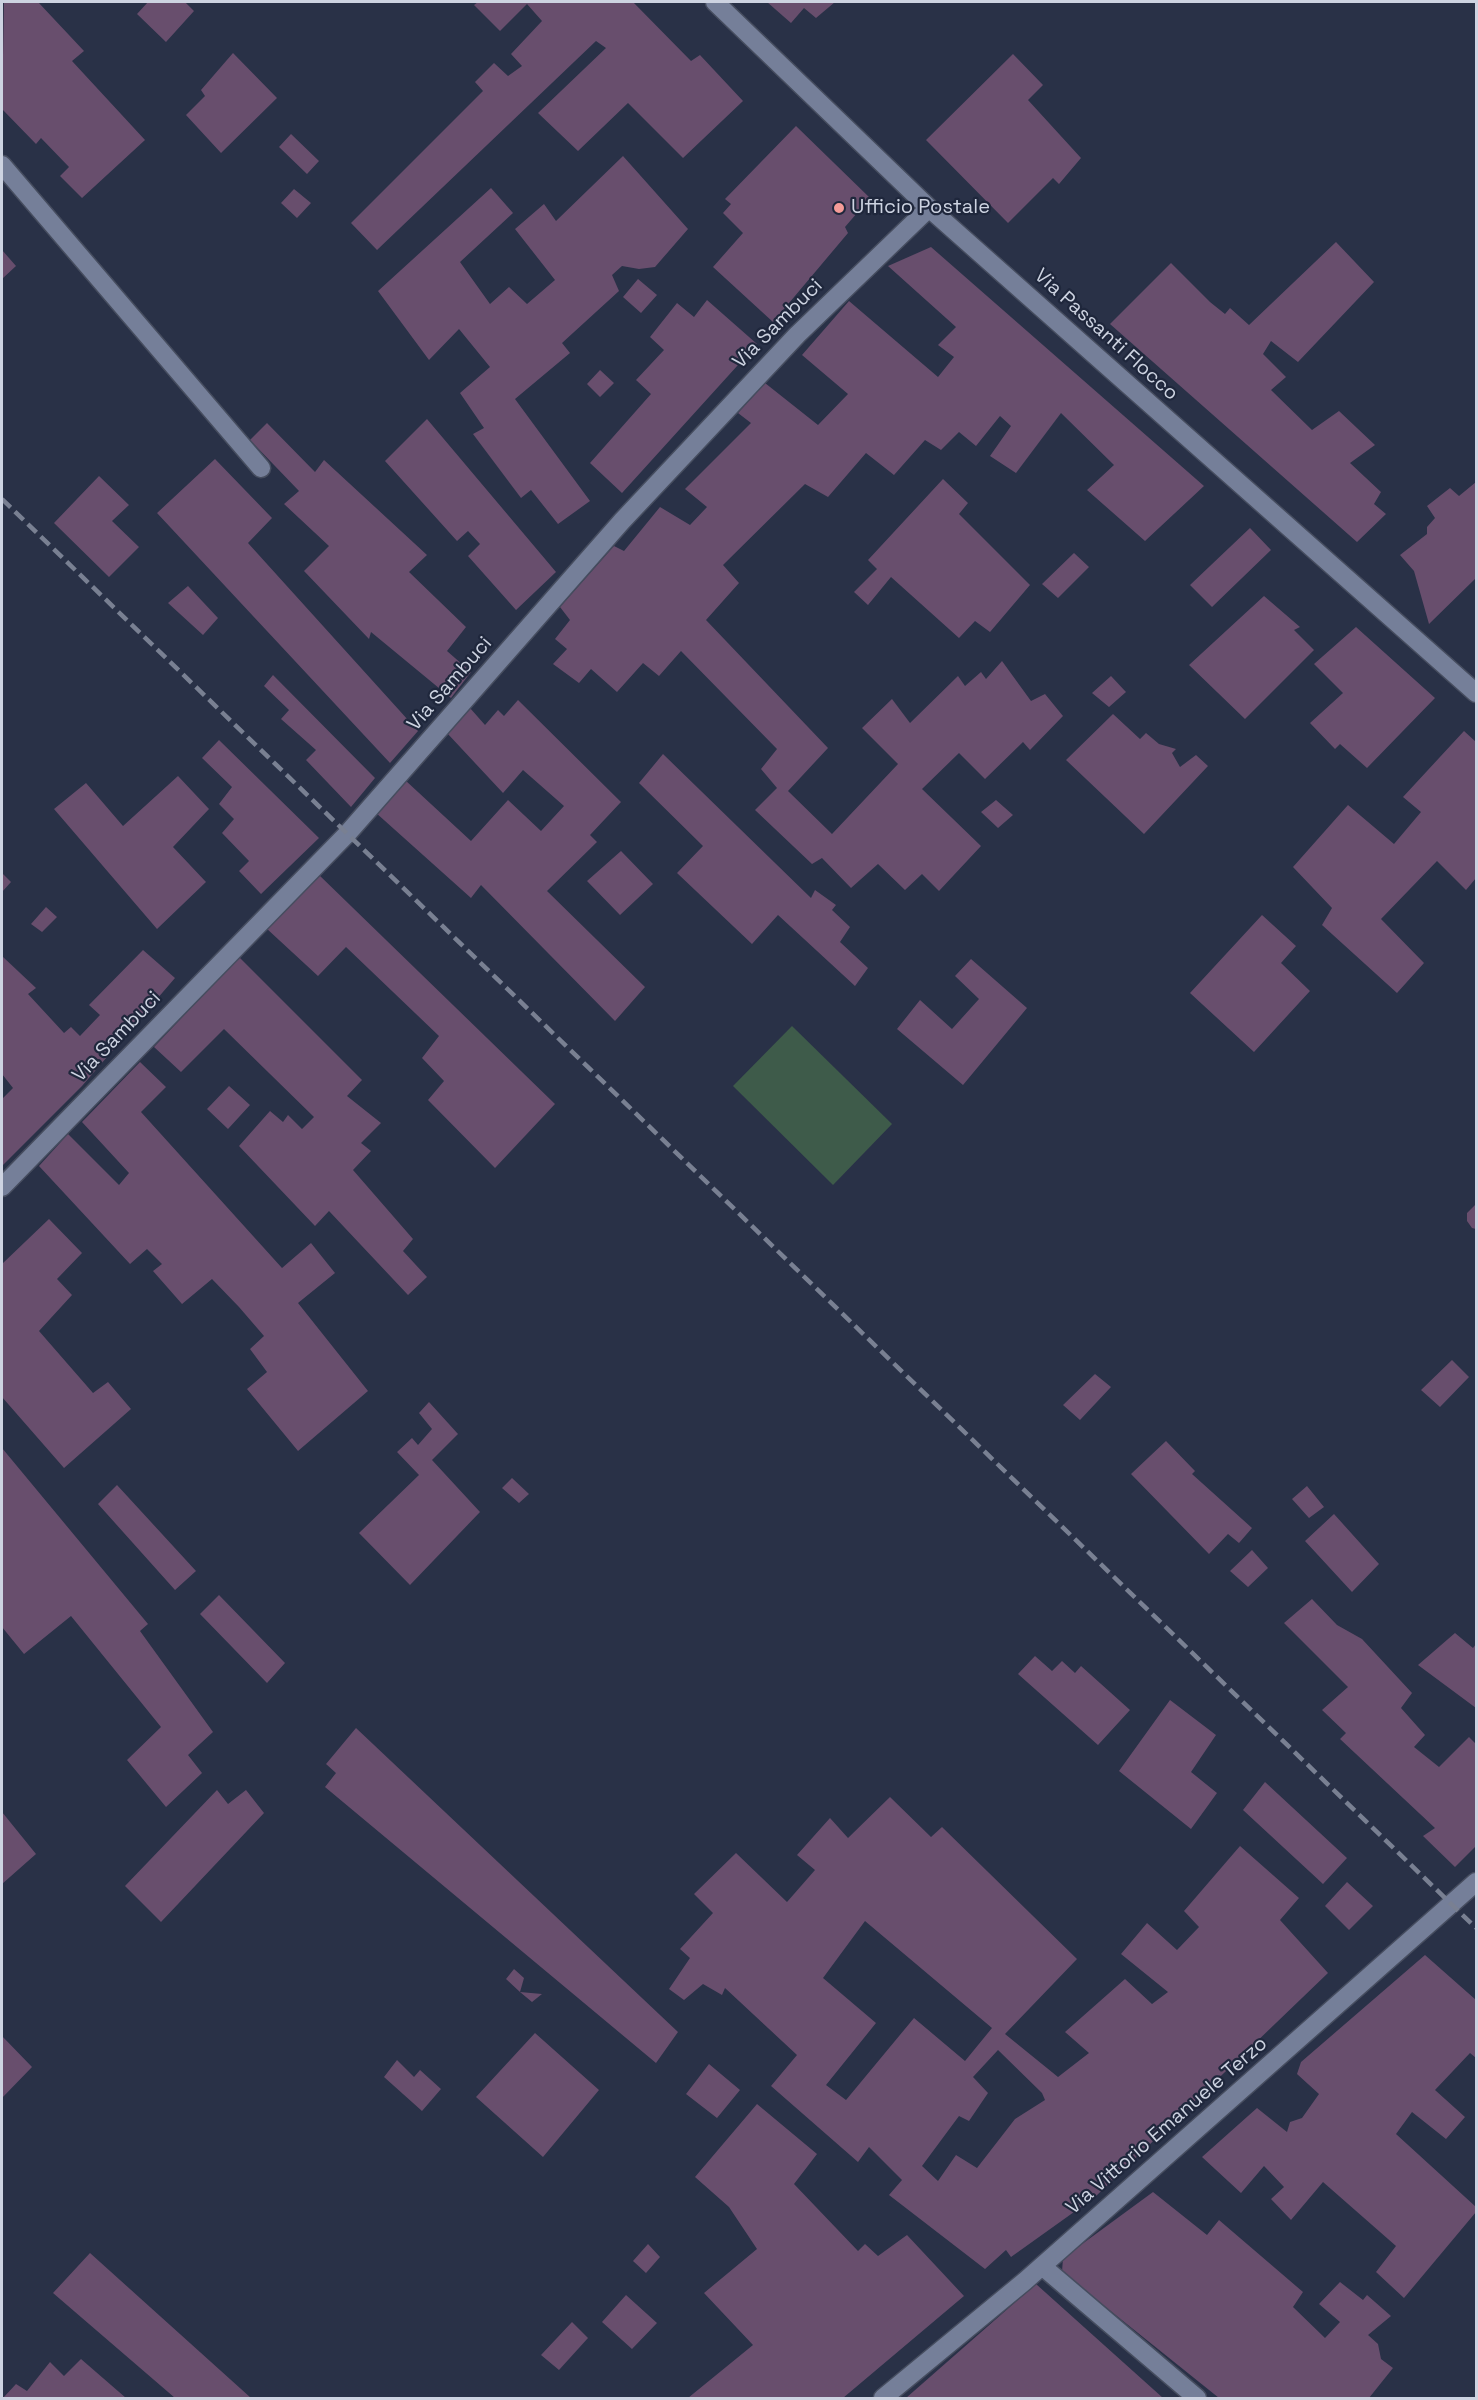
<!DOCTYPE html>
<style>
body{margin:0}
#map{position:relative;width:1478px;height:2400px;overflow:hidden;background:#293147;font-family:"Space Grotesk",sans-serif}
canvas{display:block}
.frame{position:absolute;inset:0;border:3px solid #cdd3e1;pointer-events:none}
</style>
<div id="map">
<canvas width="1478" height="2400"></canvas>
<div class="frame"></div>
</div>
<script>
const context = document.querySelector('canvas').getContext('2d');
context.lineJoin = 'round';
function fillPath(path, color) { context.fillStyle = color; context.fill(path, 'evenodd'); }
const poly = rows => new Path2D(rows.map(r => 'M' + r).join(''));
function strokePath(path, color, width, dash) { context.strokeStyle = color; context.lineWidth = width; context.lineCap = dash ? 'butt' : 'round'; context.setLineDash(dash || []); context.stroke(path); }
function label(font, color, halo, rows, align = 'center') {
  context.font = font + ' "Space Grotesk",sans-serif'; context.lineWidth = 4.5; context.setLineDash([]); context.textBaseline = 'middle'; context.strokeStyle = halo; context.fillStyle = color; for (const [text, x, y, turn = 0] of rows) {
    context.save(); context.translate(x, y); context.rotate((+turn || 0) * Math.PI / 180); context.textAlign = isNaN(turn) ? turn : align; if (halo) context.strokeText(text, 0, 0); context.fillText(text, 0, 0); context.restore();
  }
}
fillPath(poly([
 [792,1026,892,1124,833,1185,733,1086]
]), '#3e5b4a');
fillPath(poly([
 [4,2,38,2,84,51,72,61,145,140,82,198,60,176,69,167,41,138,36,144,2,109],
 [148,2,185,2,194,11,166,42,137,14],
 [478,2,633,2,691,61,700,55,743,101,683,158,628,103,578,151,538,113,606,48,596,41,377,250,351,223,483,91,475,82,494,63,508,76,522,66,511,54,542,21,527,4,500,31,474,5],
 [767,2,835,2,816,18,804,8,791,23],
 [233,53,277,98,221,153,186,115,205,96,201,90],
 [1013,54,1043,85,1028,100,1081,158,1059,184,1053,178,1008,223,926,140],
 [796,126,870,198,845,227,848,233,773,322,713,267,743,233,723,213,731,204,725,199],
 [291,134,319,161,307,174,279,147],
 [623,156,688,229,655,267,639,269,622,266,612,275,619,291,562,343,570,353,515,399,590,501,558,524,531,490,521,498,473,434,484,428,460,393,490,367,459,329,429,360,378,291,491,188,513,213,460,262,490,304,509,287,527,304,555,280,515,229,544,204,556,221],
 [294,189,311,203,297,218,281,203],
 [1336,242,1374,282,1298,362,1271,341,1263,354,1286,377,1271,390,1312,430,1339,411,1375,445,1350,463,1381,492,1374,504,1386,514,1357,542,1110,324,1171,263,1210,302,1225,314,1230,308,1249,325],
 [931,247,1204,486,1145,541,1087,490,1114,465,1061,413,1016,473,990,456,1011,426,1000,416,976,446,959,432,941,450,925,440,894,475,866,453,828,497,805,484,723,565,739,583,706,620,828,748,788,791,832,834,898,764,862,728,892,699,910,723,958,676,965,686,981,672,986,679,1002,661,1031,701,1045,694,1063,716,1030,750,1023,742,985,779,959,753,922,789,981,846,939,891,922,874,905,890,878,864,851,888,822,858,812,864,755,810,777,788,761,769,777,749,681,651,659,676,643,663,617,692,591,669,579,683,553,664,567,649,555,639,570,620,560,607,614,546,624,551,660,507,690,525,707,507,685,489,751,423,738,413,765,383,818,425,848,394,802,355,849,301,938,377,954,357,938,345,956,327,888,266],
 [2,250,16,266,2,279],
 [638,279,657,295,641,313,623,297],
 [707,300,757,344,622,493,590,463,651,394,636,380,664,350,650,337,677,303,694,317],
 [600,370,614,383,600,397,587,384],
 [427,419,556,572,516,610,468,556,480,544,468,531,457,541,385,461],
 [267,423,315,472,324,460,427,555,409,572,466,627,447,651,471,672,451,698,371,632,369,639,304,571,329,546,284,504,299,491,250,440],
 [215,459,272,518,248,543,418,731,390,763,157,513],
 [99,476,129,505,112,521,139,547,109,577,54,523],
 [943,479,968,503,959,514,1030,585,990,632,975,621,959,638,891,577,868,605,854,592,877,569,868,560],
 [1476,482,1476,578,1429,624,1414,571,1400,555,1427,534,1427,527,1435,518,1427,506,1450,488,1459,496],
 [1250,528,1271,550,1212,607,1190,585],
 [1074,553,1089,567,1058,598,1042,584],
 [188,586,218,618,203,635,168,603],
 [1264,596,1300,627,1294,630,1314,650,1245,719,1189,665],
 [1356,627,1435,698,1367,768,1340,744,1335,749,1310,723,1343,693,1314,664],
 [273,675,375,778,351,807,306,760,316,750,281,719,289,710,264,686],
 [1111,676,1126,692,1109,707,1092,693],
 [518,700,621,802,590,835,597,842,547,891,645,987,615,1021,481,885,471,898,375,812,405,780,471,841,508,800,541,831,564,806,523,770,503,793,447,733,470,708,485,725,498,710,504,716],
 [1113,714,1140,739,1146,733,1159,744,1176,749,1172,753,1180,767,1196,755,1208,766,1144,834,1066,760],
 [1464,731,1476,742,1476,878,1466,890,1437,861,1381,919,1424,963,1397,993,1322,925,1332,908,1293,867,1348,805,1394,844,1421,812,1403,797],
 [219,740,319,838,261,894,239,871,249,861,222,833,234,819,219,804,232,787,202,758],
 [663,754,811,898,815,890,836,905,832,910,850,927,840,942,868,968,855,986,778,915,752,944,677,873,703,846,639,783],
 [178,776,209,809,173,847,206,882,157,929,54,809,86,783,123,826],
 [996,800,1013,815,998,828,981,812],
 [621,851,653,884,620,915,587,881],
 [317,873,555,1104,495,1168,428,1100,444,1081,422,1058,439,1036,346,947,318,976,266,928],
 [3,874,11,882,2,892,2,876],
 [46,907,57,917,42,932,31,924],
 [1262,915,1296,946,1281,963,1310,991,1254,1052,1190,993],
 [143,950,175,978,82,1086,2,1166,2,1099,13,1088,2,1074,2,956,36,988,28,994,64,1033,71,1027,80,1036,100,1015,89,1005],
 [239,957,362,1080,347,1096,381,1123,361,1143,371,1151,353,1170,413,1239,403,1251,427,1277,408,1295,329,1211,315,1226,239,1146,270,1111,283,1122,288,1115,302,1129,314,1117,224,1029,181,1072,154,1047],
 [971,959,1027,1008,963,1085,897,1029,920,1000,952,1029,979,999,955,976],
 [140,1062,166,1087,141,1112,282,1268,311,1243,335,1273,298,1303,368,1391,298,1451,247,1389,267,1372,250,1349,264,1336,239,1307,212,1279,182,1304,153,1271,162,1264,147,1249,130,1264,39,1166,68,1134,119,1185,129,1173,82,1122],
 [229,1086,250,1105,228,1129,207,1109],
 [1476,1204,1476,1229,1472,1228,1467,1221,1467,1213],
 [49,1219,82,1253,57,1279,72,1295,39,1331,93,1393,108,1382,131,1409,64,1468,2,1397,2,1264],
 [1452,1360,1469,1377,1440,1407,1421,1390],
 [1095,1374,1111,1387,1080,1420,1063,1405],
 [429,1402,458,1434,432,1460,480,1512,410,1585,359,1533,419,1475,397,1452,412,1438,418,1445,432,1429,419,1413],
 [1166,1441,1195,1471,1192,1474,1252,1528,1239,1543,1228,1534,1209,1554,1131,1474],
 [2,1448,148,1624,140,1631,213,1732,188,1755,202,1773,166,1807,127,1760,161,1727,71,1616,24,1654,2,1627],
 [512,1478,529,1494,519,1503,502,1488],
 [117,1485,196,1571,175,1590,98,1504],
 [1307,1486,1324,1507,1309,1518,1292,1499],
 [1334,1514,1379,1564,1352,1592,1305,1541],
 [1252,1550,1268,1568,1248,1587,1230,1571],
 [219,1595,285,1663,267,1683,200,1614],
 [1312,1599,1337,1625,1362,1639,1412,1693,1401,1708,1425,1735,1414,1747,1439,1767,1469,1737,1476,1744,1476,1846,1455,1867,1423,1836,1435,1828,1340,1739,1346,1733,1322,1710,1348,1687,1284,1623],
 [1455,1633,1473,1648,1476,1644,1476,1708,1418,1665],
 [1035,1656,1052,1671,1062,1661,1075,1673,1081,1666,1130,1710,1098,1745,1018,1674],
 [1170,1700,1216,1735,1191,1772,1217,1793,1191,1829,1119,1771],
 [356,1728,678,2032,656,2063,325,1787,336,1773,326,1764],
 [1265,1782,1347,1858,1323,1884,1243,1810],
 [217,1790,228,1804,246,1790,264,1813,161,1922,125,1886],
 [890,1797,931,1837,942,1827,1077,1959,1005,2034,1058,2077,1089,2053,1065,2032,1125,1979,1152,2004,1168,1992,1121,1954,1147,1923,1177,1950,1199,1927,1184,1911,1240,1846,1299,1898,1280,1920,1328,1973,1095,2197,1011,2257,1006,2250,985,2269,889,2195,902,2180,869,2147,858,2162,771,2086,797,2055,725,1988,722,1995,703,1984,684,2000,669,1989,690,1958,680,1949,713,1913,694,1894,736,1853,787,1902,815,1870,797,1855,830,1818,848,1838],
 [865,1921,992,2028,965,2061,914,2018,846,2100,826,2085,876,2023,823,1978],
 [998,2050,1042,2093,1045,2100,1015,2119,977,2168,956,2155,938,2181,922,2166,959,2116,969,2121,988,2093,973,2077],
 [2,1812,36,1854,2,1884],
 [1347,1882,1373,1906,1349,1930,1325,1906],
 [1425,1955,1476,2000,1476,2058,1470,2053,1435,2090,1465,2117,1446,2139,1412,2112,1396,2134,1476,2207,1476,2212,1404,2298,1376,2272,1396,2246,1323,2182,1291,2220,1271,2199,1284,2187,1264,2166,1241,2193,1202,2157,1257,2108,1287,2132,1290,2122,1302,2118,1319,2094,1297,2074,1301,2062],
 [514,1969,524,1978,520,1992,506,1979],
 [520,1992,542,1994,532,2002],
 [535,2033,599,2090,543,2157,476,2097],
 [2,2036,32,2067,2,2098],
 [397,2060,414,2077,420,2070,441,2089,422,2111,384,2077],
 [709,2064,740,2090,717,2118,686,2094],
 [757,2104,817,2154,794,2184,858,2251,865,2244,878,2256,907,2235,964,2296,843,2398,688,2398,753,2345,704,2293,757,2249,729,2207,695,2177],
 [1153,2192,1207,2235,1219,2220,1303,2292,1293,2307,1325,2338,1340,2322,1319,2304,1340,2282,1363,2300,1367,2295,1391,2316,1368,2335,1378,2344,1381,2359,1393,2368,1369,2398,1219,2398,1062,2272,1063,2258],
 [648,2244,660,2257,646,2273,633,2261],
 [90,2253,251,2398,175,2398,53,2293],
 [1036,2284,1163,2398,906,2398],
 [626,2295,657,2323,632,2349,602,2322],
 [572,2322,588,2338,559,2370,541,2355],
 [81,2359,126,2398,3,2398,16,2384,27,2391,50,2362,64,2376]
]), '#684e6d');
const minor = poly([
 [715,2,929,208,1476,693],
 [2,165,261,468],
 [2,1187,347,834,622,521,797,335,929,208],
 [1042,2266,1197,2398],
 [883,2398,1025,2281,1476,1882]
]);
strokePath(minor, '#464d5f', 21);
strokePath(minor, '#757f99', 18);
strokePath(poly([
 [2,499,1476,1928]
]), '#798092', 4.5, [12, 6]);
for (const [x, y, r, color] of [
 [839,208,6,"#f59b98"]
]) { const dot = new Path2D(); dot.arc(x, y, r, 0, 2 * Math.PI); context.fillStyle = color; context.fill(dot); strokePath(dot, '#1f273c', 2); }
label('20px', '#cdd3e1', '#1f273c', [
 ["Ufficio Postale",851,208]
], 'left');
label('20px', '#cdd3e1', '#1f273c', [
 ["Via Sambuci",778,324,-45],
 ["Via Passanti Flocco",1106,335,42],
 ["Via Sambuci",450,684,-49],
 ["Via Sambuci",117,1037,-46],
 ["Via Vittorio Emanuele Terzo",1167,2126,-41]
]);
</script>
